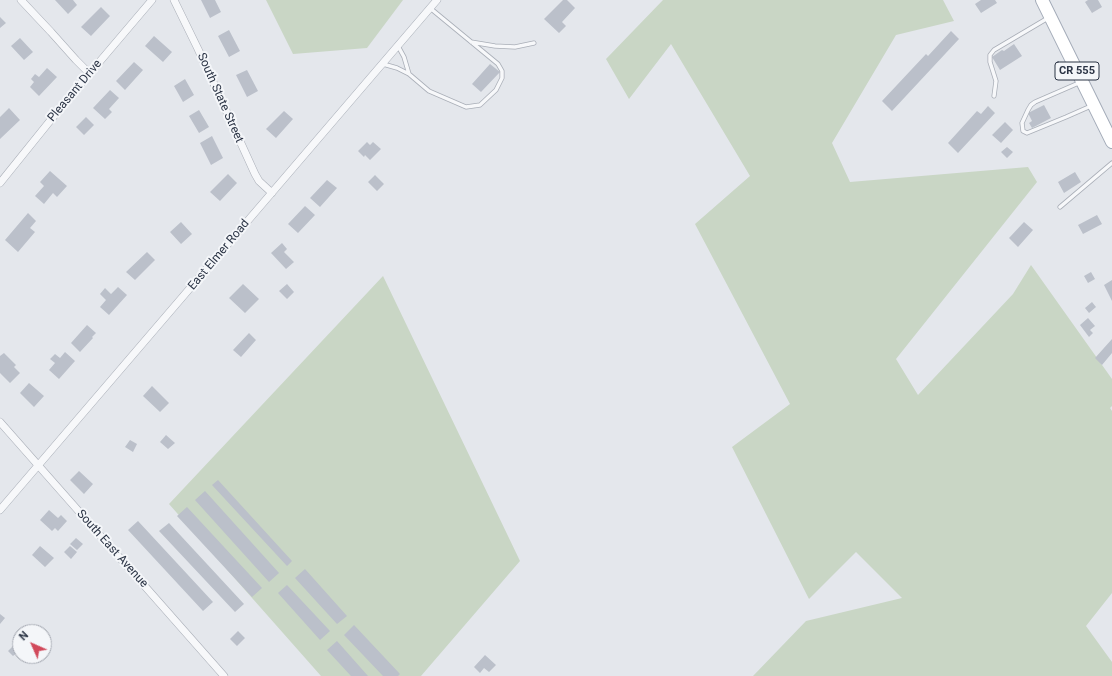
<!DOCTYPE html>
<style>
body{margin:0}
#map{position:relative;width:1112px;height:676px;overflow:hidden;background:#e4e7ec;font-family:Roboto,sans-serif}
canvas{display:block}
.north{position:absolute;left:12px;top:624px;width:40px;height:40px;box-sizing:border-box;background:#f4f6f9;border:1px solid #a4a8b1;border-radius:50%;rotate:315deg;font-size:11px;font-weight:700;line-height:16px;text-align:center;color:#2b3445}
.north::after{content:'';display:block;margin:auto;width:14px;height:18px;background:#d1495b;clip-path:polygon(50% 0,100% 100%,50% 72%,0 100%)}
</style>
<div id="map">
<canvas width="1112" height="676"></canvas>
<div class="north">N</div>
</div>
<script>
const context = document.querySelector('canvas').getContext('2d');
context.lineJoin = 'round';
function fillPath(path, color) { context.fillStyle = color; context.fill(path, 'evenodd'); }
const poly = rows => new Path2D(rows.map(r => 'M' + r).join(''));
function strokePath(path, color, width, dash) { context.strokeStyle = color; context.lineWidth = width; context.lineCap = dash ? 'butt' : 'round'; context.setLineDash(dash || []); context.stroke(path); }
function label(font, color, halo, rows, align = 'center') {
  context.font = font + ' Roboto,sans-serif'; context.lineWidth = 4; context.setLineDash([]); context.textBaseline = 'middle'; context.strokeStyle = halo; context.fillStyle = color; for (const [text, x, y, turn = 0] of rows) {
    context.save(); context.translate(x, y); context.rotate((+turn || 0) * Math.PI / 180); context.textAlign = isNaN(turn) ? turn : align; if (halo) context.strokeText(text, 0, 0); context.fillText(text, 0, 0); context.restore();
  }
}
fillPath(poly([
 [266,0,403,0,367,48,293,54],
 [663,0,943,0,954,21,896,35,832,143,850,182,1028,167,1037,182,896,359,918,395,1013,294,1031,265,1112,379,1112,406,1110,408,1112,411,1112,593,1086,626,1112,662,1112,676,753,676,806,621,902,598,856,552,809,599,732,447,790,404,695,224,750,176,671,44,629,99,606,59],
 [383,276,520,561,421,676,321,676,169,504]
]), '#c9d6c5');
fillPath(poly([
 [55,0,73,0,77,5,68,14],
 [201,0,215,0,221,12,210,18],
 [563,0,567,0,575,8,562,22,566,26,559,33,544,19],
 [981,0,995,0,997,3,981,13,975,4],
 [1088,0,1098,0,1102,7,1092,13,1085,2],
 [101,7,110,16,91,36,81,27],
 [0,17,6,23,0,28],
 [229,30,240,51,229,57,218,36],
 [951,31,959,39,892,111,882,101,926,54,928,56],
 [154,36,172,52,163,62,145,46],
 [20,38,33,52,24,60,11,46],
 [1014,44,1022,56,1000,70,992,57,1002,50,1004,51],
 [134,62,143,70,125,90,116,81],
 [490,64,500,72,481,92,472,84],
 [47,68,57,77,39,96,30,87,34,82,31,79,35,74,39,77],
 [247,70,258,91,247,97,236,75],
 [185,79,194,95,183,102,174,86],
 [110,90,119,98,109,109,112,112,105,119,93,108],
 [1044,105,1051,118,1032,128,1029,123,1032,121,1028,113],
 [988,106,995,113,958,153,948,143,977,111,981,114],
 [9,108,20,120,0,139,0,117],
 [199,110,209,127,199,133,189,116],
 [284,111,293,119,276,138,266,129],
 [86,117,94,125,84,135,76,127],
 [1005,122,1013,130,1001,143,992,135],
 [212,136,223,158,211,165,200,143],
 [367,142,370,145,373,142,381,149,370,160,365,155,364,157,358,151],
 [1007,147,1013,152,1007,158,1001,152],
 [50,171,67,186,57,197,53,193,44,204,35,196,44,186,40,182],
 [1075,172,1081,182,1064,193,1058,182],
 [228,174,237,183,220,201,210,192],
 [375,175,384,184,377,191,368,182],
 [327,180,337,188,320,207,310,198],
 [305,206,315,215,298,233,288,224],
 [28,213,36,221,30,228,35,232,18,252,5,240],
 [1097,215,1102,224,1083,234,1078,225],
 [181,222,192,234,181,244,170,232],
 [1024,222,1033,230,1018,247,1009,238],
 [282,243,287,249,284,252,294,262,286,269,271,253],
 [147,252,155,260,135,280,126,272],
 [1091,272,1095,279,1088,283,1084,276],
 [1112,280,1112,301,1104,285],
 [243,284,259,299,245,313,229,298],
 [287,284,294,292,287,299,279,291],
 [118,287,127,295,109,315,100,307,106,300,100,294,105,288,111,294],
 [1092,302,1096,307,1089,313,1085,308],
 [1088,318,1095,326,1090,330,1093,333,1089,337,1080,325],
 [87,325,96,333,92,337,93,338,80,352,71,343],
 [249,333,256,340,241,357,233,350],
 [1112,339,1112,353,1102,365,1095,358],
 [65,352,75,361,59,379,49,370,55,363,50,359,55,354,60,358],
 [4,353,16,365,14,367,20,373,10,383,0,373,0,356],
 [29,383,44,396,34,407,20,393],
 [152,386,169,403,160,412,143,396],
 [166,435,175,443,168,449,160,442],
 [130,440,137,444,133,452,125,447],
 [79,471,93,484,84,494,70,480],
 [218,480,292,561,287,566,212,485],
 [205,491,279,573,269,582,195,500],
 [187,507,262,588,252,597,177,516],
 [49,510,58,518,61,515,67,521,58,531,55,528,52,531,40,520],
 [138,521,213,602,203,611,128,530],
 [169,523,244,604,235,612,159,531],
 [76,538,83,544,77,550,70,544],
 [40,546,54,558,45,567,32,555],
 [70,546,77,552,71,559,64,552],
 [305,569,347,616,337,624,295,578],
 [287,585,330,631,320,640,278,593],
 [0,614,5,618,0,624],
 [354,625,400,674,398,676,383,676,344,635],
 [238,631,245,638,237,646,230,639],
 [337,641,368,676,351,676,327,650],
 [14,645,19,651,13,656,8,651],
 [485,655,496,665,489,672,484,668,480,673,474,667]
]), '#bbc0ca');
const lane = poly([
 [471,42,495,46,515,47,534,43],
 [398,46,404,57,409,74],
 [383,64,397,68,409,74,429,91,466,107,480,105,496,90,502,78,502,71,498,64,430,8],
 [1081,82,1035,102,1031,105,1028,110,1022,123,1023,131,1027,133,1066,117,1091,106],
 [994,96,996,81,990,62,990,55,994,50,1048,18],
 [1060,207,1112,163]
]);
const street = poly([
 [21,0,51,32,76,60,89,73],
 [174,0,198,49,255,174,259,181,272,193],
 [0,183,62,106,152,0],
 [0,422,224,676],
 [0,510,437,0]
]);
const primary = poly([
 [1042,0,1112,142]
]);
strokePath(lane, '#a9aeb7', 5);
strokePath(street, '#a9aeb7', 8);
strokePath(primary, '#a3abb8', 14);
strokePath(lane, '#f7f8fa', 3.5);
strokePath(street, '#f7f8fa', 7);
strokePath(primary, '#fff', 12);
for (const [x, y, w] of [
 [1077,71,44]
]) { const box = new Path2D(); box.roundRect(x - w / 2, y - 9, w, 18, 3); context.fillStyle = '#f4f6f9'; context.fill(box); strokePath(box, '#2b3445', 1); }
label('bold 11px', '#2b3445', null, [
 ["CR 555",1077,71]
]);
label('12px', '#2b3445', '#f4f6f9', [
 ["Pleasant Drive",75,91,-50],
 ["South State Street",220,98,66],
 ["East Elmer Road",219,255,-50],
 ["South East Avenue",112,549,48]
]);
</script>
